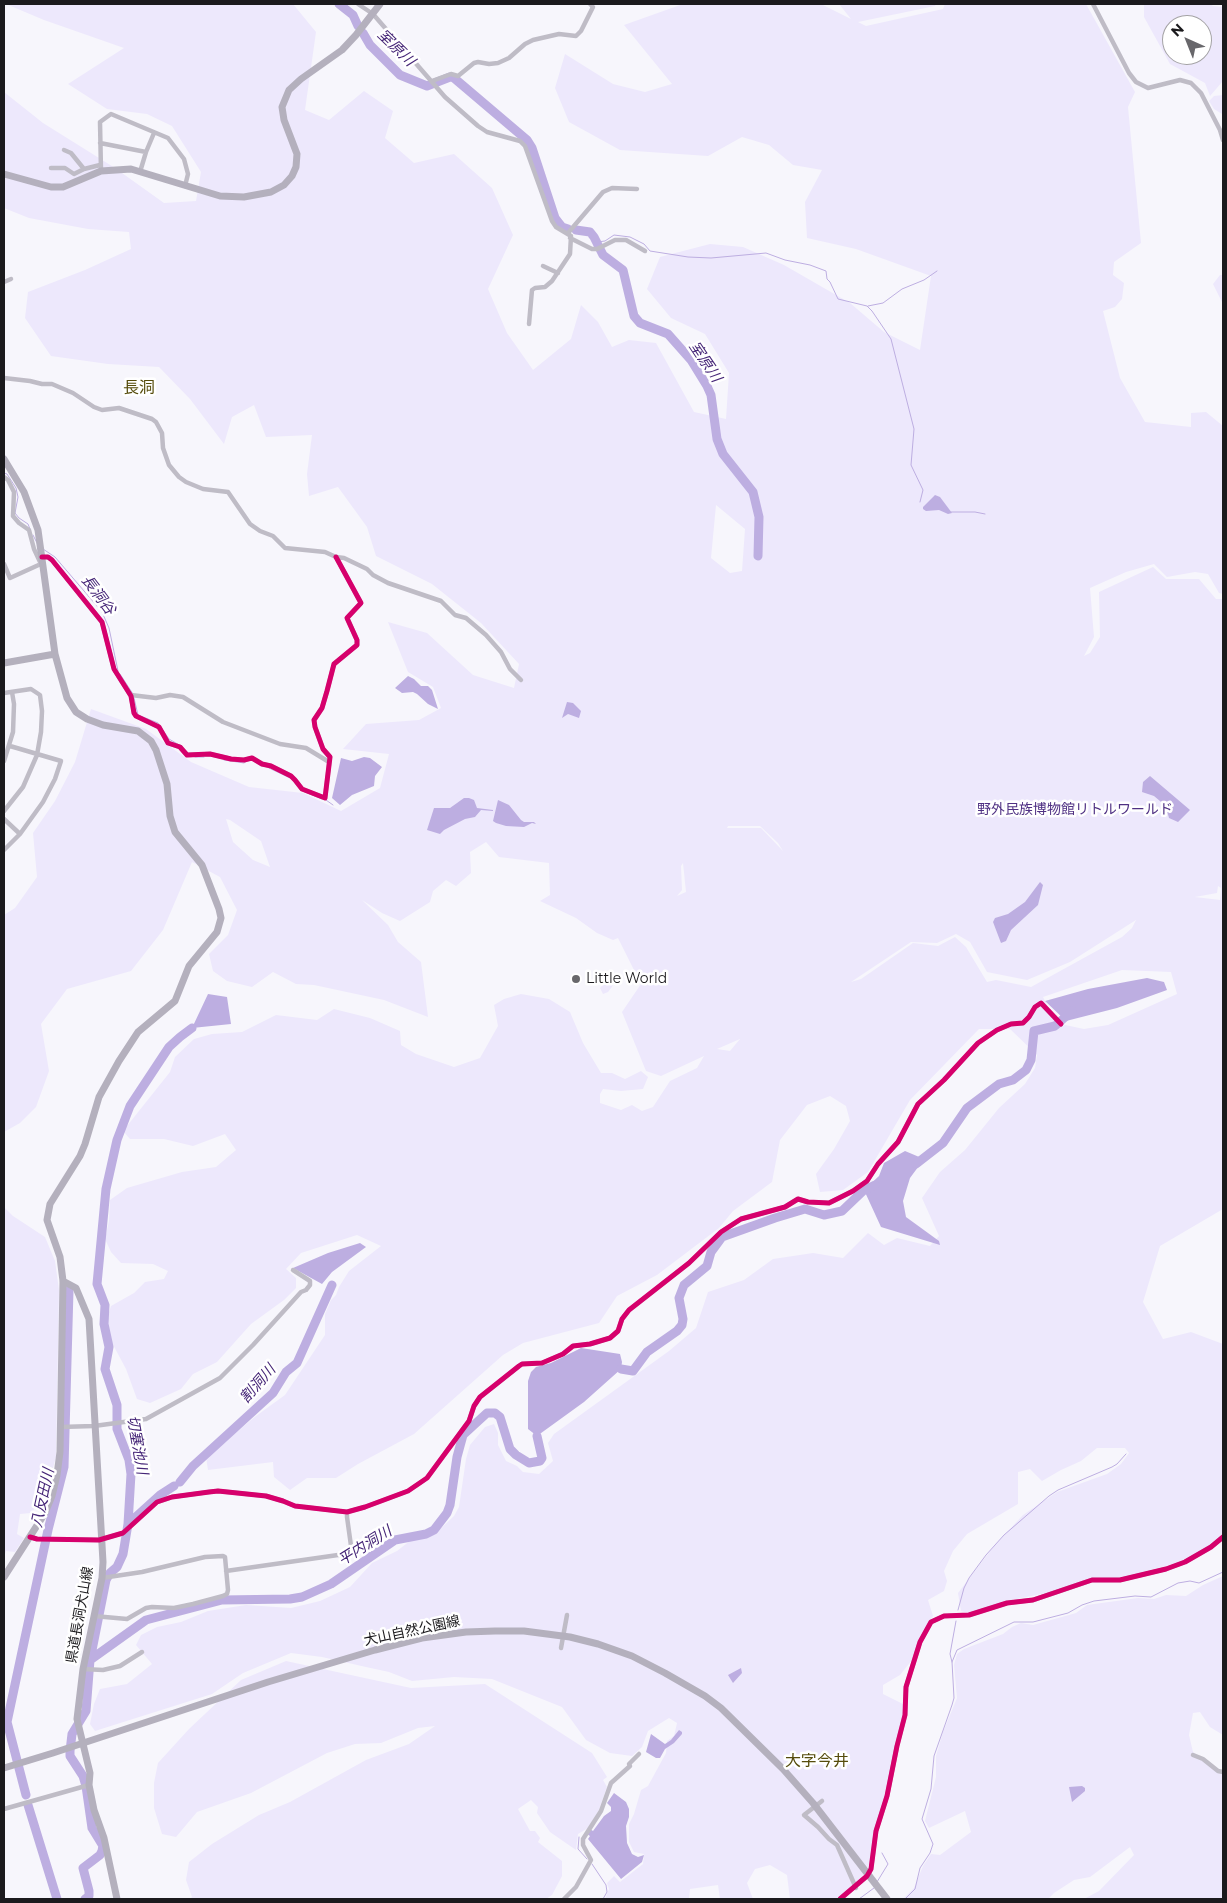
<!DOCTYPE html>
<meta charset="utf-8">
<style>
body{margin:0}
#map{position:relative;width:1227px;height:1903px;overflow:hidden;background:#f7f6fc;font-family:Montserrat,sans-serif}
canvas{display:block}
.frame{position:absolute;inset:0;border:5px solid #1b1a1d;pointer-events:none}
.north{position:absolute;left:1162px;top:15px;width:50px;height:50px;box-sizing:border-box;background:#fff;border:1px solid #a4a3a5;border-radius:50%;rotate:316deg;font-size:14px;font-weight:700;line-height:20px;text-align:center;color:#1b1a1d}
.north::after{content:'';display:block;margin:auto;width:18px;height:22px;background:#68676b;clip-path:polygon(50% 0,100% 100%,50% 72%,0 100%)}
</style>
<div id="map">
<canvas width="1227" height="1903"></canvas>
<div class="frame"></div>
<div class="north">N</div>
</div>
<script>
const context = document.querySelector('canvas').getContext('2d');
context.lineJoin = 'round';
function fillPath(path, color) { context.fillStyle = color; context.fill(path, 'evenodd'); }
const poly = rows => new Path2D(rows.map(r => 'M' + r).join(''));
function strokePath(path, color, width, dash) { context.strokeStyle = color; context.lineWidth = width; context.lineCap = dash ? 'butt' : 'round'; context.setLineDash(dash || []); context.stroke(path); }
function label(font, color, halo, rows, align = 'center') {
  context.font = font + ' Montserrat,"Noto Sans JP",sans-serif'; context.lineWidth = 5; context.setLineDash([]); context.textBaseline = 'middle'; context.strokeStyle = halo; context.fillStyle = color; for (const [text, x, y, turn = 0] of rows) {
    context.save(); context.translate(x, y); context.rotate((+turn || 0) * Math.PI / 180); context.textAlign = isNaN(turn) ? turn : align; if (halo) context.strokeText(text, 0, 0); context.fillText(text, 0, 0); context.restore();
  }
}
fillPath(poly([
 [6,4,293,4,316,32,305,110,329,120,364,91,393,111,385,138,414,163,454,154,492,188,513,235,488,289,507,333,533,370,571,339,581,305,598,322,612,347,629,340,656,343,694,412,726,419,729,373,705,334,671,318,647,289,660,257,710,244,743,247,784,265,850,303,884,332,920,350,931,276,856,249,807,238,805,202,822,170,793,165,769,145,742,137,708,156,620,150,569,122,555,88,565,54,613,84,645,92,672,84,624,25,683,4,821,4,851,19,839,4,936,4,935,6,858,22,866,26,943,9,945,4,1086,4,1135,92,1128,107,1141,243,1114,262,1113,275,1124,283,1122,299,1115,307,1103,311,1120,378,1145,422,1191,427,1191,413,1206,412,1223,426,1223,594,1219,593,1208,574,1195,572,1167,577,1154,564,1126,572,1090,588,1094,637,1084,656,1090,653,1100,637,1099,592,1153,567,1166,579,1199,579,1216,599,1223,599,1223,1154,1222,1157,1223,1160,1223,1209,1160,1246,1143,1302,1163,1339,1191,1332,1223,1344,1223,1535,1209,1546,1180,1562,1121,1578,1091,1578,1051,1592,1007,1601,968,1613,961,1611,958,1593,994,1546,1023,1515,1057,1492,1107,1474,1121,1464,1129,1453,1125,1448,1097,1448,1081,1461,1061,1470,1042,1481,1030,1469,1018,1472,1018,1504,967,1534,953,1551,944,1571,947,1581,944,1591,928,1600,933,1616,921,1635,912,1660,900,1675,883,1685,883,1694,903,1704,903,1716,885,1793,874,1832,869,1865,858,1883,837,1899,790,1899,787,1875,770,1865,755,1869,747,1883,753,1899,720,1899,718,1885,690,1889,689,1899,605,1899,609,1889,607,1883,614,1876,620,1882,643,1864,644,1854,634,1852,629,1842,629,1824,634,1814,641,1790,648,1786,666,1753,667,1741,674,1736,677,1723,669,1718,648,1731,642,1747,632,1756,610,1753,586,1740,562,1707,492,1679,454,1677,412,1681,389,1672,366,1667,322,1657,291,1653,243,1673,212,1694,95,1731,90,1724,94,1704,100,1689,127,1684,152,1664,136,1645,141,1635,157,1627,181,1622,208,1611,246,1605,291,1608,320,1601,350,1587,372,1563,397,1551,411,1540,436,1533,454,1516,459,1507,466,1459,470,1445,485,1427,494,1424,498,1433,498,1445,506,1461,517,1466,523,1472,539,1474,553,1461,548,1443,554,1434,669,1351,696,1328,708,1292,744,1280,773,1259,813,1253,843,1258,868,1233,884,1245,897,1238,930,1246,939,1236,922,1198,940,1172,965,1150,999,1108,1025,1084,1035,1068,1037,1055,1010,1029,979,1029,910,1100,868,1172,843,1190,820,1192,816,1174,834,1149,850,1121,846,1106,830,1096,807,1105,780,1140,772,1182,733,1211,719,1228,657,1275,617,1296,599,1323,523,1343,503,1355,414,1434,358,1464,336,1478,307,1478,290,1490,274,1477,273,1462,208,1470,206,1457,256,1416,285,1395,325,1335,325,1314,331,1300,336,1295,339,1287,349,1271,381,1246,357,1235,301,1253,286,1269,296,1278,296,1288,284,1300,251,1324,217,1362,193,1374,181,1389,150,1403,137,1399,126,1369,110,1339,107,1318,111,1306,134,1293,145,1282,164,1279,168,1271,153,1264,121,1263,111,1252,105,1239,109,1221,110,1200,127,1188,182,1172,216,1167,236,1150,225,1134,193,1146,164,1139,130,1139,123,1131,170,1072,175,1057,194,1039,212,1034,242,1032,276,1015,317,1020,334,1009,370,1018,400,1031,401,1045,416,1054,454,1067,480,1058,498,1026,494,1005,504,999,521,994,549,999,570,1012,583,1043,601,1073,612,1073,625,1079,641,1071,648,1077,643,1089,621,1091,603,1089,600,1094,600,1103,621,1110,632,1105,642,1111,653,1107,670,1081,697,1068,704,1056,661,1076,646,1071,622,1012,641,984,618,938,613,940,597,933,576,918,540,901,550,895,549,863,499,857,486,842,470,852,471,873,456,886,446,880,433,891,430,902,400,921,382,913,362,900,388,925,398,942,421,962,428,1017,384,1000,314,985,296,984,273,972,252,987,227,981,213,971,209,954,228,935,237,910,220,877,192,862,163,930,131,971,67,989,41,1024,49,1071,36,1107,20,1123,4,1132,4,915,15,908,37,877,33,833,55,801,75,762,91,709,146,729,191,762,249,787,303,793,341,811,380,788,389,754,343,749,366,724,419,720,441,708,433,687,408,672,388,622,427,633,473,675,514,688,519,664,481,623,432,584,376,556,367,527,338,487,309,496,307,474,312,435,266,437,254,405,232,417,224,444,190,399,159,367,108,364,51,356,25,318,28,292,85,270,131,249,129,232,88,229,29,218,4,208,4,92,43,123,115,168,164,203,196,201,201,172,172,126,147,114,107,109,68,84,124,48,44,20],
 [716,505,745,529,742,571,730,573,711,558],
 [226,819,230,820,261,841,270,867,253,860,233,842],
 [728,826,760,826,778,843,783,851,761,828,727,828],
 [683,863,686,892,677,896,682,890,681,866],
 [1218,886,1221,888,1220,900,1195,897,1217,893],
 [1136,920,1132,928,1122,937,1031,987,996,980,987,982,966,947,955,937,938,946,913,943,861,979,851,982,911,942,937,943,956,934,970,942,987,972,1027,980,1070,962],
 [1122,970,1171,972,1177,994,1108,1025,1084,1029,1065,1025,1058,1027,1043,997],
 [740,1039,730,1051,717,1049],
 [1144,4,1210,4,1213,6,1223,7,1223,81,1210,96,1205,83,1170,64,1144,17],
 [1172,25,1202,25,1202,55,1172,55],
 [1223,95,1223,117,1222,114,1214,109,1209,101,1214,96],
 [1220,275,1223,275,1223,304,1213,284],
 [611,975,615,976,617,980,608,992,603,994,600,988],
 [4,1207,13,1216,45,1237,55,1261,59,1290,56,1457,45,1496,31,1513,20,1514,17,1534,24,1538,15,1552,6,1551,4,1557],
 [1223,1576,1223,1735,1210,1727,1200,1712,1193,1713,1189,1735,1193,1752,1218,1772,1223,1774,1223,1899,1084,1899,1099,1891,1134,1855,1130,1847,1090,1877,1074,1880,1054,1893,1048,1899,903,1899,914,1888,923,1866,931,1854,940,1855,971,1832,965,1811,929,1828,925,1821,936,1777,936,1756,943,1732,957,1698,954,1665,957,1654,964,1649,1003,1634,1012,1627,1021,1623,1033,1625,1076,1613,1087,1605,1138,1598,1154,1599,1166,1595,1186,1596,1203,1585],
 [286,1661,411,1688,485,1684,592,1753,607,1777,603,1780,607,1787,599,1810,588,1828,578,1834,576,1850,550,1832,537,1813,538,1807,531,1800,518,1809,530,1831,535,1831,540,1838,538,1842,562,1861,562,1876,552,1895,546,1899,190,1899,192,1897,186,1880,189,1862,212,1844,259,1815,290,1802,366,1760,409,1744,435,1726,418,1728,381,1743,355,1744,327,1753,251,1793,197,1812,176,1837,162,1834,154,1808,154,1783,158,1763,189,1729,241,1680]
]), '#ede8fc');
fillPath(poly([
 [935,495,940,497,952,513,948,514,939,510,926,511,923,509,923,507],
 [408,676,414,679,421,686,428,686,432,690,438,709,428,704,417,694,413,692,402,693,395,688],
 [567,702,573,703,581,711,579,718,568,714,562,718],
 [364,757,370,758,382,767,375,776,374,786,352,795,340,805,332,798,341,758,352,761],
 [1150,776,1190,810,1178,822,1169,818,1166,807,1160,801,1154,796,1142,792,1143,782],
 [464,798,469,798,474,800,477,808,493,810,493,811,481,810,475,817,465,819,444,830,440,834,427,830,434,808,450,808],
 [498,800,509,805,521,820,524,822,534,822,536,824,532,823,524,827,506,826,496,823,493,821],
 [1040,882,1043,885,1038,905,1011,930,1006,941,1001,943,993,922,995,918,1008,914,1025,902],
 [1147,978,1164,982,1167,990,1117,1008,1066,1021,1045,1001,1088,989],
 [208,994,227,997,231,1024,192,1028],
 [905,1151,924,1159,910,1178,903,1201,906,1217,939,1241,940,1245,881,1227,864,1190,879,1176,884,1163],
 [360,1243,366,1247,332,1272,322,1284,293,1268,328,1253],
 [581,1348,620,1354,622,1362,621,1369,584,1402,537,1436,528,1429,528,1381,531,1372,536,1367,551,1363],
 [741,1668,742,1673,733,1683,728,1675],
 [679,1730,682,1732,682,1734,674,1743,665,1749,660,1758,656,1758,646,1752,651,1734,665,1744,671,1740],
 [1082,1786,1085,1788,1085,1791,1072,1802,1069,1787],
 [614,1793,626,1802,629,1809,629,1817,626,1826,627,1843,632,1854,638,1857,644,1855,642,1862,621,1879,588,1839,590,1836,587,1834,590,1829,593,1831,604,1816,611,1811,611,1807,607,1803]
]), '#bdaee1');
strokePath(poly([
 [597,242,605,241,614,235,630,237,644,244,650,251,688,257,711,258,766,253,785,260,810,265,826,271,827,279,830,282,838,299,867,306,872,311,891,339,914,429,911,465,923,490,920,502],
 [868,306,883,303,902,289,924,280,937,271],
 [4,473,7,474,16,488,18,497,15,513,19,518,28,524,30,529],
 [951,512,975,512,985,514],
 [33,535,38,545],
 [43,549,55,557,102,612,109,628,118,671],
 [120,674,133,694],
 [134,698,138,715,158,723,169,739,181,746],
 [195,757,204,757],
 [224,760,244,763,247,761],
 [269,768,290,778],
 [305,792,322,799],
 [326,800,333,805],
 [958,1610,964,1588,969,1578,986,1555,1004,1535,1049,1496,1058,1490,1112,1467,1117,1464,1126,1454],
 [952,1662,950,1654,956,1621],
 [579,1837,578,1849,587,1859],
 [592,1864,606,1885,607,1892,603,1899],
 [877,1882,888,1864,882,1853],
 [14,1899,34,1899],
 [859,1899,874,1888],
 [905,1899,915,1889,920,1868,930,1853,933,1844,922,1819,931,1789,934,1756,952,1705,954,1698,952,1662,957,1650,1014,1622,1033,1622,1068,1613,1082,1605,1094,1601,1135,1596,1151,1597,1178,1583,1190,1581,1199,1583,1223,1572]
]), '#bdaee1', 1);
strokePath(poly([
 [339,4,353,15,358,26],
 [363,33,370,45,400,75,427,86,450,77,454,78,527,140,532,148,555,218,562,227,568,229],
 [576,230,590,232,594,237,603,255,623,270,634,316,640,323,668,334,691,360,707,386,711,395,717,439,723,454,753,492,759,517,758,556],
 [916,1164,943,1143,967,1108,999,1084,1013,1080,1026,1070,1031,1060,1034,1031,1055,1026,1072,1011],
 [621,1369,633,1371,647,1352,677,1331,682,1325,683,1319,679,1298,684,1285,707,1266,711,1252,722,1237,775,1218,805,1209,824,1215,842,1211,864,1190,875,1185],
 [180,1482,193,1466,273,1393,286,1372,297,1363,332,1285],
 [128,1524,160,1495,174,1486],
 [90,1660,146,1620,222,1600,290,1599,302,1597,331,1584,395,1540,426,1534,434,1530,447,1513,450,1505,457,1457,463,1435,487,1413,495,1413,500,1417,510,1449,516,1455,529,1463,540,1461,542,1458,537,1436],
 [26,1795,7,1722,48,1530,64,1467,69,1290],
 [28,1805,57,1899],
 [85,1899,89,1896,89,1891,83,1868,100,1855,102,1851,103,1846,92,1828,86,1786,83,1776,70,1756,70,1751,72,1734,86,1711,90,1660,106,1580,110,1573,117,1567,123,1554,128,1524,131,1474,129,1460,117,1429,117,1405,105,1369,109,1347,104,1324,105,1305,97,1284,106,1189,117,1140,130,1106,169,1047,180,1037,192,1028]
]), '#bdaee1', 9);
strokePath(poly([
 [358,4,373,14,445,97,478,126,487,132,520,141,525,146,552,221,556,227,571,236,570,254,552,281,545,287,535,288,532,290,529,324],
 [1093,4,1129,73,1136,82,1148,88,1180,80,1191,83,1201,93,1220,130,1223,140],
 [432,81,451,74,458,76,474,63,478,62,489,64,498,63,509,58,525,44,533,40,559,34,576,36,581,31,593,7,590,4],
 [100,143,146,152],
 [64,150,71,153,84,169],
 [51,168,65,168,74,174,84,169,100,165],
 [101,171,100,122,111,114,168,138,184,159,188,174,185,186],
 [140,172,146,152,154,133],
 [568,233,603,192,612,188,637,189],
 [570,238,592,249,597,249,615,240,626,240,645,251],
 [543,266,558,273],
 [4,282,11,279],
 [4,378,30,381,42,384,52,384,73,393,94,407,102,410,119,408,152,419,156,422,162,433,163,448,169,465,179,477,186,482,203,489,228,492,250,524,260,531,273,536,285,548,325,552,336,557,344,558,367,569,373,575,388,583,441,601,455,615,466,618,486,635,501,652,510,669,521,680],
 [4,477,8,480,14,492,13,516,19,523,29,530,34,549,41,564],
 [42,557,48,557,52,560,102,622,114,669,131,696,134,713,136,716,159,727,168,743,180,747,187,755,210,754,231,759,244,760,252,758,262,764,271,766,291,776,295,780,302,789,325,798,330,757,323,749,315,727,314,720,322,708,327,691,334,664,357,645,357,640,347,618,361,603,336,557],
 [4,564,10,578,43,563],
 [4,693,31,689,40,695,42,711,41,732,37,755,23,787,4,811],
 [131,695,156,698,170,695,183,697,223,722,280,744,306,748,329,762],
 [4,761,13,732,14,704,12,692],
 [4,819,20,834],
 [4,850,20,834,43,802,55,779,61,761,10,746],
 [60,1427,94,1426,146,1419,220,1378,253,1345,301,1292,306,1290,310,1285,310,1281,293,1270],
 [30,1537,37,1539,99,1540,123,1533,157,1502,172,1497,209,1492,218,1491,266,1496,283,1501,295,1506,347,1512,365,1507,408,1491,427,1478,469,1421,474,1406,480,1397,519,1366,522,1364,542,1363,563,1354,573,1346,590,1344,610,1338,618,1331,622,1319,629,1310,689,1263,721,1232,741,1219,785,1207,798,1199,808,1202,829,1203,853,1191,867,1181,878,1164,898,1142,918,1104,944,1080,978,1043,997,1030,1011,1024,1023,1023,1029,1017,1035,1007,1041,1003,1061,1024],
 [226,1571,352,1553,347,1517,347,1512],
 [94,1616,127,1619,146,1608,152,1607,174,1608,193,1604,223,1596,227,1594,228,1590,225,1557,223,1556,205,1557,142,1572,102,1578],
 [561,1648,567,1615],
 [83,1669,103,1670,120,1666,142,1652],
 [1193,1755,1203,1759,1218,1771,1223,1772],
 [822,1801,804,1815,818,1827,829,1839,837,1845,856,1888],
 [4,1809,89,1785],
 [564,1899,576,1887,591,1860,583,1845,583,1839,601,1811,611,1783,630,1766,629,1764,639,1754],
 [840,1899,867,1876,871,1869,876,1831,887,1796,897,1746,905,1715,906,1687,920,1642,931,1622,944,1616,969,1615,1007,1603,1033,1600,1092,1580,1120,1580,1166,1569,1185,1562,1211,1547,1223,1537]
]), '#bfbcc6', 4.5);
strokePath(poly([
 [4,174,51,187,63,187,101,171,131,169,220,196,244,197,271,192,284,185,292,176,296,167,297,154,284,120,282,107,289,90,301,79,342,50,356,35,380,4],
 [4,459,24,492,38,530,55,654,67,698,76,712,87,719,103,725,138,731,151,741,156,750,167,784,170,816,175,832,202,865,219,909,221,918,217,932,189,966,175,1001,138,1032,119,1061,99,1097,85,1144,80,1156,50,1204,47,1220,60,1257,63,1281,60,1452,57,1475,52,1496,45,1513,4,1577],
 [4,663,55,654],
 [63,1281,76,1288,89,1319,103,1562,102,1578,83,1669,77,1719,90,1773,89,1785,94,1810,104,1838,117,1899],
 [4,1768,53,1753,268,1682,375,1650,422,1638,466,1632,495,1631,524,1631,570,1637,598,1644,632,1656,665,1673,705,1696,721,1708,783,1769,813,1803,887,1899]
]), '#b4b0bd', 7);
strokePath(poly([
 [42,557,48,557,52,560,102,622,114,669,131,696,134,713,136,716,159,727,168,743,180,747,187,755,210,754,231,759,244,760,252,758,262,764,271,766,291,776,295,780,302,789,325,798,330,757,323,749,315,727,314,720,322,708,327,691,334,664,357,645,357,640,347,618,361,603,336,557],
 [30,1537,37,1539,99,1540,123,1533,157,1502,172,1497,209,1492,218,1491,266,1496,283,1501,295,1506,347,1512,365,1507,408,1491,427,1478,469,1421,474,1406,480,1397,519,1366,522,1364,542,1363,563,1354,573,1346,590,1344,610,1338,618,1331,622,1319,629,1310,689,1263,721,1232,741,1219,785,1207,798,1199,808,1202,829,1203,853,1191,867,1181,878,1164,898,1142,918,1104,944,1080,978,1043,997,1030,1011,1024,1023,1023,1029,1017,1035,1007,1041,1003,1061,1024],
 [840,1899,867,1876,871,1869,876,1831,887,1796,897,1746,905,1715,906,1687,920,1642,931,1622,944,1616,969,1615,1007,1603,1033,1600,1092,1580,1120,1580,1166,1569,1185,1562,1211,1547,1223,1537]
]), '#d6006c', 5);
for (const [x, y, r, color] of [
 [576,979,5,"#68676b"]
]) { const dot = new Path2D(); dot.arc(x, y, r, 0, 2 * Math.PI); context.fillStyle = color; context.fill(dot); strokePath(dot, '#fff', 2); }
label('14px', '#4f3083', '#fff', [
 ["野外民族博物館リトルワールド",1075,810]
]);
label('14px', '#1b1a1d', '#fff', [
 ["Little World",586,979]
], 'left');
label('14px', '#1b1a1d', '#fff', [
 ["県道長洞犬山線",80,1615,-80],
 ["犬山自然公園線",412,1631,-12]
]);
label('italic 15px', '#452577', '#fff', [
 ["室原川",396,48,44],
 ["室原川",705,362,56],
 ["長洞谷",98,595,53],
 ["割洞川",258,1384,-49],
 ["切塞池川",137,1445,80],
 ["八反田川",43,1498,-78],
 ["平内洞川",365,1546,-32]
]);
label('16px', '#564c0c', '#fff', [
 ["長洞",139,388],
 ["大字今井",817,1761]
]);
</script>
